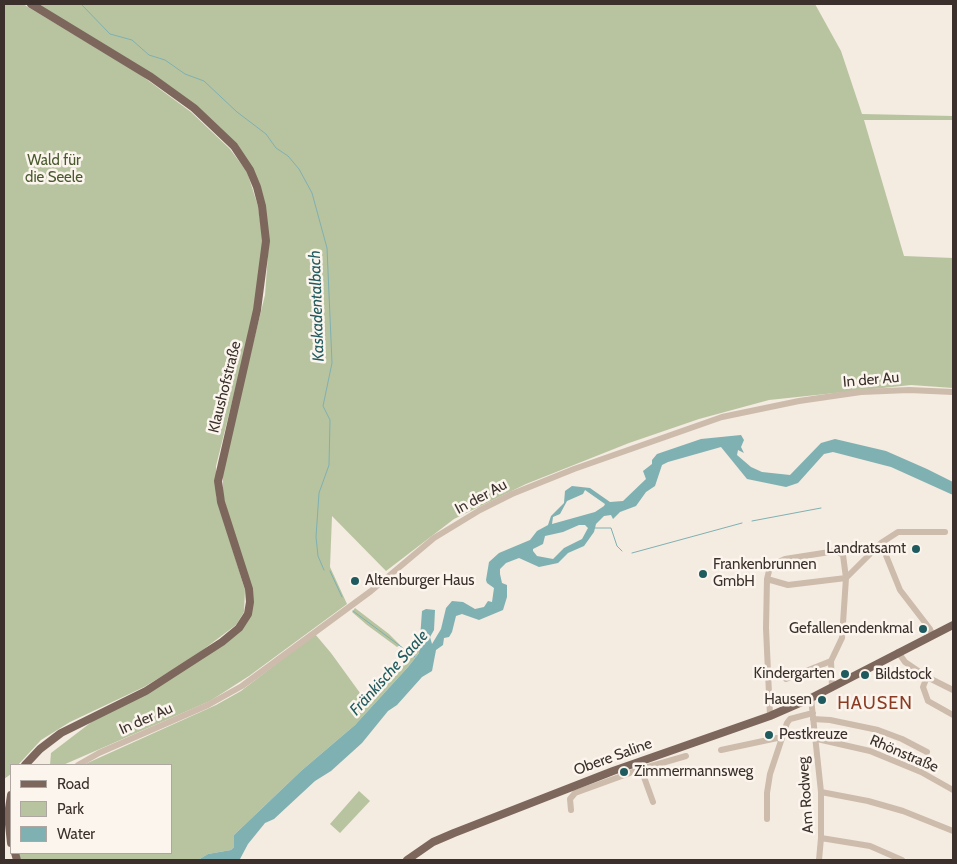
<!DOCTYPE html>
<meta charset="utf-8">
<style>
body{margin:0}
#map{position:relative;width:957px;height:864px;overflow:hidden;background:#f4ebe1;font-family:Cabin,sans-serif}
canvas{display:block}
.frame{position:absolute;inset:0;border:5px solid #3b302b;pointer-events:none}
.legend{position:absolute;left:10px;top:764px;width:162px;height:90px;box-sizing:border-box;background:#fbf5ee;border:1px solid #aea6a0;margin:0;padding:6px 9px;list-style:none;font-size:15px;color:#3b302b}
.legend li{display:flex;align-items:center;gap:10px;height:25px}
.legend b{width:25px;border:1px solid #aea6a0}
</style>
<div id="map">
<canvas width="957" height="864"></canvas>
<div class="frame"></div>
<ul class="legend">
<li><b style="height:6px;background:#7d675c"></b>Road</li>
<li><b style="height:14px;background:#b8c4a0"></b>Park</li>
<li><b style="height:14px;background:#7fb0b2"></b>Water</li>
</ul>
</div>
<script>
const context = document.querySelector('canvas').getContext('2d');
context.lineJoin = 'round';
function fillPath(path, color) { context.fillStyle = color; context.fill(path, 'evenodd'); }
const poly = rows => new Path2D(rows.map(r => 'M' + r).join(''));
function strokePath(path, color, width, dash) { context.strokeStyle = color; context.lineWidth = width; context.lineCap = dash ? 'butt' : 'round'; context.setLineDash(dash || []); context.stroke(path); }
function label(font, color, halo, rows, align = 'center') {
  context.font = font + ' Cabin,sans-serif'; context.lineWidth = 5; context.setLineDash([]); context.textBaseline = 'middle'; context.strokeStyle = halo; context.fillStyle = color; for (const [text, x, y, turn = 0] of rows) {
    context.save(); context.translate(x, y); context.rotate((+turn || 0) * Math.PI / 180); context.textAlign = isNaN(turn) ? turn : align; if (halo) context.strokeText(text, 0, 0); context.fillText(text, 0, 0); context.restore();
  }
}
fillPath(poly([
 [4,4,23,4,138,73,191,112,230,149,247,172,258,206,263,241,259,294,216,466,216,496,245,590,244,612,236,625,192,658,144,687,70,722,41,740,18,765,11,765,11,774,4,779],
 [35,4,815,4,841,51,862,114,953,116,953,120,864,120,904,256,953,258,953,388,911,385,769,400,699,419,629,443,526,484,454,519,386,571,332,516,330,567,347,604,249,676,210,701,63,765,50,765,51,753,102,714,224,644,253,603,223,495,223,466,265,295,269,241,253,169,195,107],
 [355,608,389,634,400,645,397,647,367,625,352,612],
 [315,634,331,653,368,704,419,640,420,647,419,653,408,667,355,725,301,771,234,835,234,847,231,850,208,854,198,860,21,860,18,853,171,853,171,765,83,765,216,705,241,691],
 [359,791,370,801,340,833,330,824]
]), '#b8c4a0');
fillPath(poly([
 [741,435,744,440,741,447,744,453,738,450,737,455,751,467,762,472,790,475,821,443,835,439,886,451,927,469,953,482,953,495,891,467,833,452,824,454,798,483,786,487,747,479,721,447,668,462,662,465,655,486,646,492,636,506,620,512,613,519,611,515,604,516,596,524,594,532,584,546,568,553,558,563,539,567,519,558,506,563,500,569,500,574,502,583,507,585,507,597,503,610,479,620,462,614,456,616,452,632,449,637,444,638,443,645,436,650,432,671,422,677,397,705,388,711,362,743,331,771,315,781,274,819,265,823,248,844,240,859,198,860,208,854,231,850,234,847,234,835,301,771,355,725,408,667,419,653,422,611,426,609,435,610,434,630,430,637,432,644,441,629,446,608,452,601,463,602,475,609,484,607,488,601,492,602,494,588,487,583,486,580,489,562,499,553,530,540,537,531,548,525,551,516,564,503,565,491,572,486,590,488,610,502,623,501,646,479,643,471,652,464,652,460,657,454,701,439],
 [585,490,605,504,604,506,595,512,552,524,553,517,560,514,567,501,583,494],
 [579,525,585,525,588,528,582,539,564,548,553,559,537,556,533,551,533,549,543,544,545,536,563,532]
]), '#7fb0b2');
strokePath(poly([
 [81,4,110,34,132,40,149,55,165,60,185,74,204,81,237,112,266,134,276,148,288,156,299,169,312,193,327,248,332,363,323,406,330,420,329,465,319,493,316,537,318,556,324,570],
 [752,521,821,508],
 [595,528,611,528,617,546,622,551],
 [632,553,742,523],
 [330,571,342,597],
 [353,611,415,657]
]), '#7fb0b2', 1);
strokePath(poly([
 [767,579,788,585,846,578,843,555,836,551,785,559,772,565,769,571,767,579,766,628,770,716],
 [932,634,930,629,900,590,881,543,898,532,945,532],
 [898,652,905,662,927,677,953,690],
 [927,677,923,687,928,701,953,715],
 [786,679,831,661],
 [832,688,831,661,842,638,846,578,881,543],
 [811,698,821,792,821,838,819,860],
 [813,719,830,720,878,730,902,739,927,752],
 [813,738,870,751,921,772,953,790],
 [721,750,782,737],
 [78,765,99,753,208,705,242,686,371,591,434,538,480,510,512,494,574,469,722,417,799,401,861,392,909,390,953,392],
 [640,766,653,802],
 [821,792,868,801,903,811,953,831],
 [571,810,570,799,575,793,641,769,686,756],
 [767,819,767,793,770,774,787,723,790,719,813,713],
 [821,838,870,846,902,860]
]), '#cdbbac', 6);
strokePath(poly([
 [25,765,40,749,61,733,146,691,222,642,239,628,248,614,250,602,249,589,221,502,218,481,257,310,266,241,262,206,257,187,250,170,234,146,194,108,151,77,31,4],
 [11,795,8,815,11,843],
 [15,853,17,860],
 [407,860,433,842,454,833,613,771,770,716,811,698,953,625]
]), '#7d675c', 8);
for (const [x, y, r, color] of [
 [916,549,5,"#1f5a5e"],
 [703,574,5,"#1f5a5e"],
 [355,581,5,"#1f5a5e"],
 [923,629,5,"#1f5a5e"],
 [845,674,5,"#1f5a5e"],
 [865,675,5,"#1f5a5e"],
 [822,700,5,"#1f5a5e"],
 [769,735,5,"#1f5a5e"],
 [624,772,5,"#1f5a5e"]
]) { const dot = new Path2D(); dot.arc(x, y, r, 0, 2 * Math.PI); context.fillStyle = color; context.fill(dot); strokePath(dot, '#fbf5ee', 2); }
label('15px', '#4a5a2e', '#fbf5ee', [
 ["Wald für",54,161],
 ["die Seele",54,178]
]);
label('15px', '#3b302b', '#fbf5ee', [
 ["In der Au",871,380,-5],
 ["Klaushofstraße",225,387,-76],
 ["In der Au",481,497,-28],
 ["In der Au",146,719,-24],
 ["Rhönstraße",904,754,23],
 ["Obere Saline",613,757,-20],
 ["Am Rodweg",806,795,-94]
]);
label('15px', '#3b302b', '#fbf5ee', [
 ["Landratsamt",906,549,"right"],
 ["Frankenbrunnen",713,565],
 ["GmbH",713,582],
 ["Altenburger Haus",365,581],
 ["Gefallenendenkmal",913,629,"right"],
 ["Kindergarten",835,674,"right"],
 ["Bildstock",875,675],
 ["Hausen",812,700,"right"],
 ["Pestkreuze",779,735],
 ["Zimmermannsweg",634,772]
], 'left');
label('italic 16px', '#1f5a5e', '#fbf5ee', [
 ["Kaskadentalbach",317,306,-92],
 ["Fränkische Saale",389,673,-48]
]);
context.letterSpacing = '1px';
label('18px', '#8c3b22', '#fbf5ee', [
 ["HAUSEN",875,704]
]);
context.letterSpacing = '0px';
</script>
